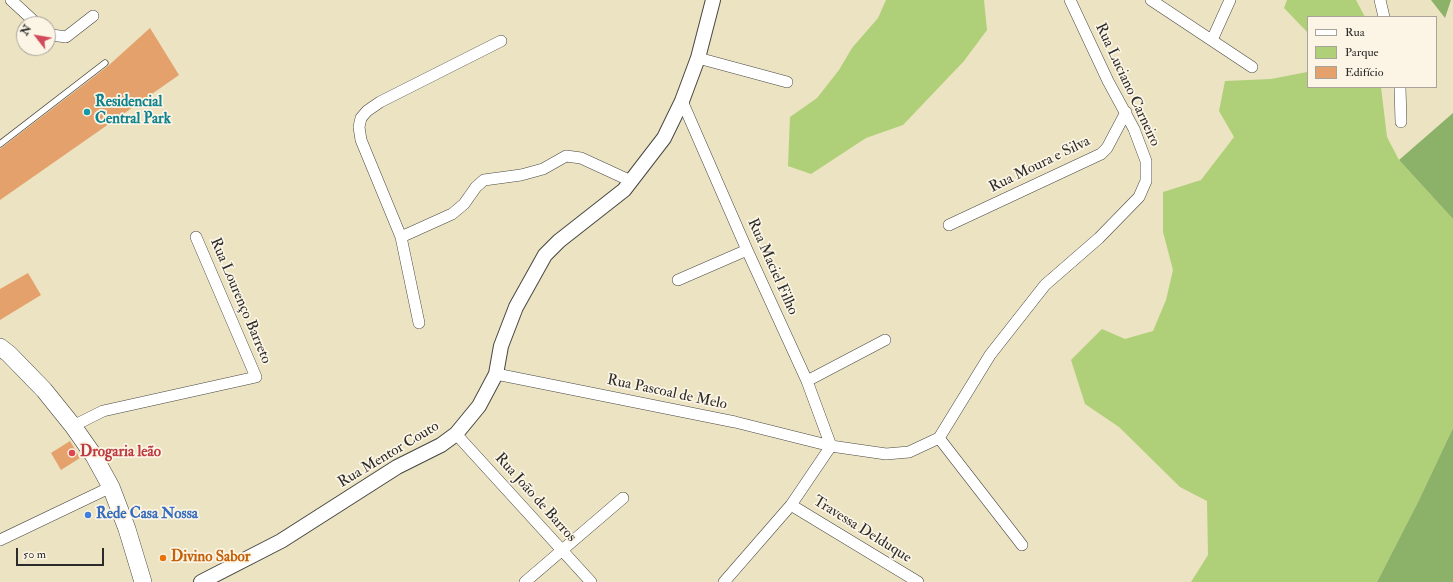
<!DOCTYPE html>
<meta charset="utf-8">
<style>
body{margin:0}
#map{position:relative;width:1453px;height:582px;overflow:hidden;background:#ebe3c1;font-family:"IM FELL Double Pica",serif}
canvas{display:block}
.legend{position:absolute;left:1307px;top:16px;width:130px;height:72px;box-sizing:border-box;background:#fcf5e5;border:1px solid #a8a49b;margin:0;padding:5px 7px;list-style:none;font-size:12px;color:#2b2b2b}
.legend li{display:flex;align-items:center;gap:8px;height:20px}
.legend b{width:20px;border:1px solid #a8a49b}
.north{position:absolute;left:16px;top:16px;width:40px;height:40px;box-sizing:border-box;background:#fcf5e5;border:1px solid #a8a49b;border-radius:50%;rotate:301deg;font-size:11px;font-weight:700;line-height:16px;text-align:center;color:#2b2b2b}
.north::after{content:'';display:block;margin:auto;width:14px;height:18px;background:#d1495b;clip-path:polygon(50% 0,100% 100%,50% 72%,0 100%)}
.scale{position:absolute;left:16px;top:548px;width:88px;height:18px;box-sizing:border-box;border:2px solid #2b2b2b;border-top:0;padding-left:5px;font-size:12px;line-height:14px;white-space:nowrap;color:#2b2b2b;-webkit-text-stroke:3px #fcf5e5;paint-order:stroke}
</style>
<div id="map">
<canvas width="1453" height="582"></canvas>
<ul class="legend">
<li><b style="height:5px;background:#fff"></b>Rua</li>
<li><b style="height:11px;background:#afd078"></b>Parque</li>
<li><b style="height:11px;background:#e4a16c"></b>Edifício</li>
</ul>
<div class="north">N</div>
<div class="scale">50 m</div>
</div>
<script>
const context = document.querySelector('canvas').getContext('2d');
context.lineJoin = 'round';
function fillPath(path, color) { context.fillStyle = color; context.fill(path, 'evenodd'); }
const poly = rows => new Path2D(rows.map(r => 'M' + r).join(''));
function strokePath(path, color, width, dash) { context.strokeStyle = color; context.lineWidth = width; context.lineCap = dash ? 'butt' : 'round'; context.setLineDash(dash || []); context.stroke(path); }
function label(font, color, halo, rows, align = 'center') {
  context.font = font + ' "IM FELL Double Pica",serif'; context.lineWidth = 3.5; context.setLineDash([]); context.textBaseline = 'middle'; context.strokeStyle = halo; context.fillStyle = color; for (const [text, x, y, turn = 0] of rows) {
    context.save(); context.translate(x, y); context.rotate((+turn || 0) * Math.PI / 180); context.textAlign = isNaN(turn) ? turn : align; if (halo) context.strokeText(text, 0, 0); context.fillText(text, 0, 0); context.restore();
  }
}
fillPath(poly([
 [886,0,984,0,987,30,964,61,903,125,866,138,811,174,788,166,790,117,817,98,839,70,852,48,878,18],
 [1287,0,1356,0,1365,17,1308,17,1308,33,1284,8],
 [1308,49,1308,87,1381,87,1387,137,1399,160,1453,219,1453,428,1418,502,1377,582,1191,582,1208,555,1207,501,1180,487,1119,427,1085,404,1071,360,1102,329,1125,339,1153,331,1166,300,1173,270,1163,232,1163,192,1201,180,1234,137,1219,111,1225,81,1271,79,1307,72]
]), '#afd078');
fillPath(poly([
 [1431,0,1451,0,1445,18],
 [1453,113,1453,219,1399,160],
 [1453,428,1453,582,1377,582,1418,502]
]), '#8bb268');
fillPath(poly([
 [150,28,179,75,0,200,0,149,108,66],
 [28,273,41,295,0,320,0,289],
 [70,441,80,458,61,470,51,453]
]), '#e4a16c');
const service = poly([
 [0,144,105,63]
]);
const minor = poly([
 [11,0,37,24],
 [1151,0,1252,67],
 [1380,0,1384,17],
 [48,33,52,35,66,37,93,16],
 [1212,40,1230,0],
 [698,58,787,82],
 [1400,87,1401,122],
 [682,101,747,250,807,381,831,446],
 [949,225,1101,154,1107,148,1126,112],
 [401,237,452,214,464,204,476,187,484,180,521,175,543,169,566,156,581,158,631,181],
 [678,280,747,250],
 [419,323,401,237,361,140,359,127,361,118,367,111,380,102,501,41],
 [496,374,735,422,831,446],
 [807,381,885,340],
 [73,426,103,411,256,377,196,237],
 [456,434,591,582],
 [939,438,1022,545],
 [791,505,918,582],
 [0,540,111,487],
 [525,582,623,498],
 [724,582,791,505,831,446,886,454,909,452,939,438,990,355,1045,285,1099,238,1139,197,1146,181,1146,161,1134,129,1108,81,1070,0]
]);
const tertiary = poly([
 [201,582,281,541,397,467,441,445,456,434,479,406,496,374,501,346,516,307,545,255,559,241,624,190,664,138,682,101,698,58,713,0]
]);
const primary = poly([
 [0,347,9,354,44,390,73,426,94,456,111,487,127,529,143,582]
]);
strokePath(service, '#484742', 7);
strokePath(minor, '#484742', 12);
strokePath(tertiary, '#484742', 16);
strokePath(primary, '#484742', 18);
strokePath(service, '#fff', 5.5);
strokePath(minor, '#fff', 11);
strokePath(tertiary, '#fff', 14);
strokePath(primary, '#fff', 17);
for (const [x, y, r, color] of [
 [87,112,4,"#0f9aa8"],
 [72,453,4,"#e0444e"],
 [88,515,4,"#3f7fe0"],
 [163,558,4,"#e8710a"]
]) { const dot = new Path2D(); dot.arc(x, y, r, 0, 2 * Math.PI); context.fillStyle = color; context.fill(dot); strokePath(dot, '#fcf5e5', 1.5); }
label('15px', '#2b2b2b', '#fcf5e5', [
 ["Rua Luciano Carneiro",1127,85,65],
 ["Rua Moura e Silva",1040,165,-26],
 ["Rua Maciel Filho",772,267,66],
 ["Rua Lourenço Barreto",240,301,67],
 ["Rua Pascoal de Melo",667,393,12],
 ["Rua Mentor Couto",389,455,-31],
 ["Rua João de Barros",535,498,48],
 ["Travessa Delduque",862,530,32]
]);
label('bold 15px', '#0d838f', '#fcf5e5', [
 ["Residencial",95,103],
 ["Central Park",95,120]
], 'left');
label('bold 15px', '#be3a42', '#fcf5e5', [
 ["Drogaria leão",80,453]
], 'left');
label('bold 15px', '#366cbe', '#fcf5e5', [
 ["Rede Casa Nossa",96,515]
], 'left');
label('bold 15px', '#c56008', '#fcf5e5', [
 ["Divino Sabor",171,558]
], 'left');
</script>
